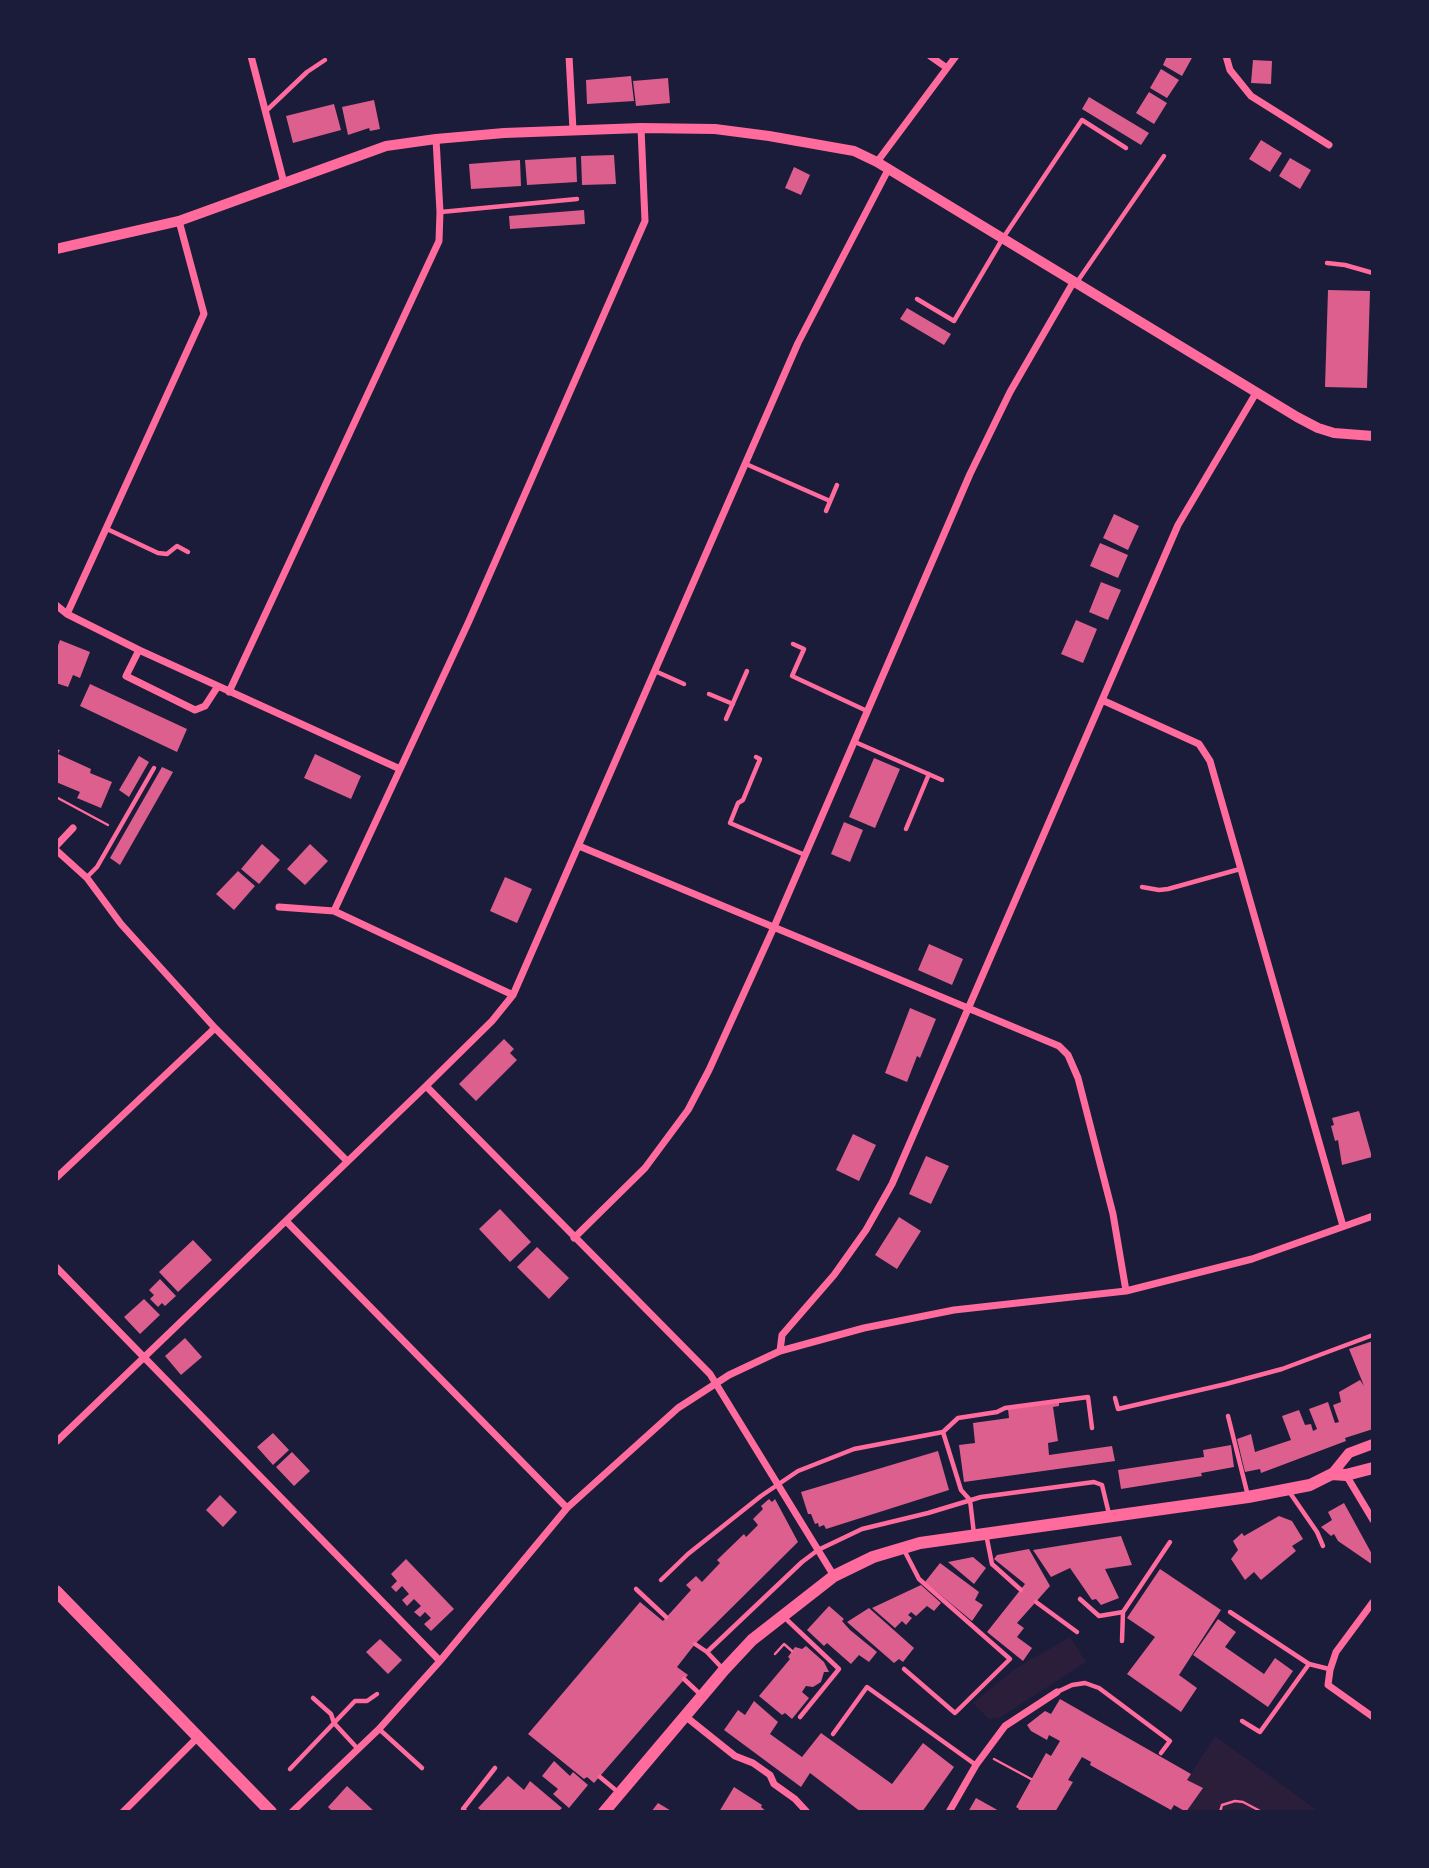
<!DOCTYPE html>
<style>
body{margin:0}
#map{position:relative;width:1429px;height:1868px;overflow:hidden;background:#1b1b3a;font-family:Commissioner,sans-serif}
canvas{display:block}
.frame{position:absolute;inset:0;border:58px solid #1b1b3a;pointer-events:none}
</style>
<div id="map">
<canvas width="1429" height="1868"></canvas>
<div class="frame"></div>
</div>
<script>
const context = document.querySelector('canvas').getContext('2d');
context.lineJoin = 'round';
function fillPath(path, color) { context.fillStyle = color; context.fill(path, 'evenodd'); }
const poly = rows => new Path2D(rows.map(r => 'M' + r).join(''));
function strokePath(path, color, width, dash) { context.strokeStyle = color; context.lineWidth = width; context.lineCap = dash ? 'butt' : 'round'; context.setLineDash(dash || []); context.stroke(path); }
fillPath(poly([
 [1070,1637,1086,1662,1001,1717,989,1719,973,1703,1016,1668],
 [1215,1736,1251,1762,1319,1812,1186,1812,1202,1789,1187,1780]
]), '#2a1e3b');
fillPath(poly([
 [1167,56,1193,56,1182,76,1163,65],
 [1253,60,1272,61,1271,84,1251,83],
 [1161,69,1179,80,1167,98,1150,88],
 [631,76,634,101,587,104,586,80],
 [668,78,670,103,636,106,633,81],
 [1149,92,1167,103,1154,124,1136,113],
 [1089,97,1149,133,1141,145,1082,109],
 [374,100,380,129,370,131,369,128,348,135,342,107],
 [334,104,341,130,293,143,286,116],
 [1261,140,1282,153,1270,172,1249,159],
 [614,155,616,184,582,185,581,156],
 [576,157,577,182,527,185,525,160],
 [1290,158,1311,170,1300,189,1279,176],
 [520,160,521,186,471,189,469,164],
 [794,167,810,175,801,195,785,188],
 [584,210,585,224,510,229,509,216],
 [1328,290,1370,291,1367,388,1325,387],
 [907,308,951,334,944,345,900,319],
 [1114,514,1139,526,1128,550,1103,538],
 [1100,543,1128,555,1118,578,1090,566],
 [1101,582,1121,590,1108,620,1089,612],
 [1076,620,1097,629,1083,663,1061,654],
 [60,640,90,652,80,678,73,675,68,687,56,683,56,651],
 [90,684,187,729,177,752,80,706],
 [56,749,60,750,58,754,91,769,90,773,112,782,101,808,77,798,80,792,56,782],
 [315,754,361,776,351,799,304,778],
 [139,756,149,762,129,797,119,790],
 [874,758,900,769,875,828,849,817],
 [162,767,173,772,120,865,110,858],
 [844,822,863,830,850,862,831,854],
 [262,844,280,860,259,884,241,869],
 [310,844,328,861,305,885,287,869],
 [238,871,255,886,234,910,216,894],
 [505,877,532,889,517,923,490,911],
 [929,944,963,959,952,985,918,970],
 [910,1008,936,1019,920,1058,917,1056,907,1082,885,1073],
 [504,1039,514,1049,510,1053,517,1060,476,1101,459,1084],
 [1359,1111,1372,1157,1342,1165,1338,1140,1335,1141,1331,1126,1334,1125,1332,1118],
 [853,1134,876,1145,859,1181,836,1170],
 [926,1156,949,1166,931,1204,909,1194],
 [500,1209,531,1242,510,1262,479,1229],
 [899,1217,921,1231,897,1269,875,1255],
 [193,1240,212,1260,178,1292,159,1272],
 [537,1247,569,1278,549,1299,517,1267],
 [160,1279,176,1296,165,1306,162,1303,158,1307,150,1299,154,1295,149,1290],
 [144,1299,160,1315,140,1334,124,1317],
 [185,1338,202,1357,181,1375,165,1356],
 [1373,1341,1373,1429,1345,1438,1346,1441,1261,1473,1260,1469,1245,1472,1237,1439,1251,1434,1255,1452,1291,1440,1282,1416,1299,1410,1305,1425,1311,1424,1313,1431,1317,1429,1309,1409,1328,1402,1335,1423,1339,1422,1333,1405,1341,1402,1339,1392,1360,1380,1364,1386,1349,1349],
 [1059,1402,1059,1406,1053,1407,1058,1441,1048,1443,1049,1455,1112,1446,1115,1461,964,1482,959,1445,975,1443,973,1423,1009,1418,1008,1409],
 [273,1433,289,1450,273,1465,257,1447],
 [1231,1445,1234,1467,1201,1473,1202,1476,1121,1489,1118,1470,1204,1457,1203,1450],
 [938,1451,949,1490,826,1529,824,1525,819,1527,818,1523,815,1524,811,1514,808,1514,801,1492],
 [292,1452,310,1471,294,1486,276,1467],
 [220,1495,237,1512,223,1527,206,1510],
 [769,1499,772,1502,775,1499,798,1542,695,1644,677,1667,688,1675,594,1783,587,1777,584,1779,528,1734,640,1602,663,1621,691,1590,686,1585,696,1576,702,1582,720,1563,717,1560,744,1534,746,1537,758,1525,753,1519,763,1509,761,1506],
 [1344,1503,1373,1556,1373,1565,1338,1541,1334,1534,1331,1536,1321,1527,1332,1520,1328,1512],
 [1279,1516,1292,1521,1303,1539,1292,1546,1296,1551,1261,1580,1254,1572,1245,1580,1231,1559,1238,1550,1233,1541,1242,1533,1244,1536],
 [1121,1536,1132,1565,1105,1569,1119,1598,1101,1605,1096,1599,1092,1600,1070,1568,1051,1577,1033,1550],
 [1029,1549,1050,1586,1017,1623,1024,1628,1017,1637,1032,1648,1023,1661,987,1632,1025,1584,994,1559,997,1555],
 [973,1557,986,1568,974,1584,948,1562],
 [406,1559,454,1609,431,1631,424,1624,431,1618,425,1612,420,1617,414,1612,421,1606,414,1599,407,1606,402,1600,409,1594,402,1586,396,1592,391,1587,397,1581,391,1574],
 [940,1563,979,1592,975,1600,983,1605,972,1621,925,1582],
 [1160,1569,1221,1610,1179,1675,1197,1688,1181,1712,1127,1674,1155,1637,1127,1618],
 [921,1585,941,1603,934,1611,927,1606,916,1616,911,1612,908,1615,912,1618,906,1625,902,1621,895,1628,872,1608],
 [829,1606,844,1619,842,1621,850,1630,877,1652,869,1662,859,1655,851,1664,827,1643,824,1646,807,1630],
 [869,1608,914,1648,903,1662,899,1659,894,1663,847,1622],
 [1218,1619,1236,1632,1225,1647,1264,1674,1275,1658,1293,1671,1268,1707,1193,1655],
 [380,1639,402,1660,388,1674,366,1652],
 [806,1646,824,1662,829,1672,824,1672,821,1682,813,1687,806,1686,802,1692,809,1698,792,1719,785,1713,782,1715,759,1696,790,1659,788,1657,795,1647,802,1649],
 [1060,1699,1191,1774,1187,1780,1203,1788,1186,1812,1174,1805,1171,1810,1090,1765,1091,1762,1082,1757,1068,1780,1073,1782,1055,1812,1017,1812,1019,1809,1016,1807,1046,1753,1051,1756,1060,1741,1049,1735,1047,1740,1031,1731,1027,1725,1045,1711,1051,1714],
 [754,1701,778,1722,770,1734,802,1757,821,1733,892,1784,923,1743,954,1767,922,1812,861,1812,810,1773,801,1787,724,1730,738,1710,745,1715],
 [554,1761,570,1776,573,1772,588,1785,569,1808,553,1794,558,1789,542,1776],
 [508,1776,524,1790,530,1781,562,1808,558,1812,483,1812,478,1808],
 [347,1786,375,1812,333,1812,328,1807],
 [734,1787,762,1805,761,1807,767,1812,719,1812],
 [976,1798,1001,1812,968,1812],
 [658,1803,673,1812,651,1812]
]), '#dd5f8e');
strokePath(poly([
 [56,797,108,825],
 [775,1654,784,1644,792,1651],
 [994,1759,1031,1779],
 [1220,1812,1222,1805,1235,1801,1243,1802,1262,1812]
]), '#ff6b9d', 2.5);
strokePath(poly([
 [265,112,307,72,325,60],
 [441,212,577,199],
 [1327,263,1345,265,1373,273],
 [1077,282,1164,156],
 [917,299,954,321,1003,238,1082,120,1126,148],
 [746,464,830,501],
 [826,511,837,485],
 [107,529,158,553,167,554,177,546,188,552],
 [793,644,804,649,792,676,867,711],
 [655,671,684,684],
 [709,694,733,704],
 [726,719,747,671],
 [855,742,942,780],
 [756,757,760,759,743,800,738,803,730,823,805,855],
 [906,829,929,774],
 [87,877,97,867,154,768],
 [1142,887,1159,890,1168,889,1240,869],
 [1115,1398,1118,1409,1226,1384,1282,1369,1373,1335],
 [1228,1416,1248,1496],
 [943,1432,958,1418,997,1412,1005,1408,1088,1397,1092,1428],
 [1288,1490,1317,1532,1323,1546],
 [986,1534,992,1564,1021,1590],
 [903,1548,919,1579,1010,1659,955,1713,904,1669],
 [661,1580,688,1554,761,1496,798,1471,854,1449,943,1432,961,1490,970,1500,974,1534],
 [636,1589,666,1617],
 [1080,1599,1099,1616,1123,1612,1170,1542],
 [1036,1602,1077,1632],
 [1230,1612,1309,1664],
 [785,1618,839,1669,800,1717],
 [1122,1641,1123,1612],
 [695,1644,707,1652],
 [723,1669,707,1652,802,1562,818,1550,862,1529,928,1513,981,1497,1094,1482,1102,1485,1109,1514],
 [684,1679,701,1695],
 [1057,1692,1072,1685,1085,1683,1099,1688,1170,1741,1161,1753],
 [313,1698,331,1714,334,1723,358,1749],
 [1242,1721,1260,1732,1309,1664,1329,1669],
 [379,1729,422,1768],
 [833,1734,867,1687,976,1765],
 [290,1769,355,1701,367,1701,377,1694],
 [600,1777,618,1792],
 [466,1812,463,1809,495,1768]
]), '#ff6b9d', 4.5);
strokePath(poly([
 [251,56,284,183],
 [569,56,573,130],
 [930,56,947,68],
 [1226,56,1230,70,1251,96,1329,145],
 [877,162,956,56],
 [56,605,67,614,139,650,400,769],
 [67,614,204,314,179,221],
 [139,650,126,676,195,710,205,706,218,686],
 [229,692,439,241,440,212,436,139],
 [1102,700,1199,744,1210,761,1343,1226],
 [56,846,73,828],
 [579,846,1059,1046,1068,1055,1078,1078,1113,1214,1126,1291],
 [56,850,87,878,121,924,215,1028,347,1161],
 [279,907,334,911],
 [513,995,334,911,469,621,645,221,641,128],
 [426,1086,710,1374,834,1576],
 [56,1178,215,1028],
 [287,1222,567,1508],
 [574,1238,645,1168,688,1110,709,1070,774,927,970,474,1010,392,1074,281],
 [56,1267,440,1661],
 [780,1351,782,1335,834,1275,866,1230,892,1184,1178,525,1256,393],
 [56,1442,426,1086,492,1021,513,995,798,343,889,168],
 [1346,1475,1373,1520],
 [1373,1602,1336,1652,1330,1670,1328,1685,1373,1717],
 [685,1716,735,1756,753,1763,770,1775,774,1784,795,1799,807,1812],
 [123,1812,199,1736],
 [292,1812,379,1729,440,1661,567,1508,678,1408,729,1375,780,1351,864,1328,954,1310,1126,1291,1252,1259,1373,1216],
 [949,1812,976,1765,1005,1726,1057,1692]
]), '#ff6b9d', 7);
strokePath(poly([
 [56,249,179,221,386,146,436,139,504,133,641,128,715,129,769,136,854,151,877,162,1297,417,1318,428,1334,433,1373,436],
 [1332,1474,1349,1453,1373,1444]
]), '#ff6b9d', 10);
strokePath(poly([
 [56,1591,271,1812],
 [604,1812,724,1670,752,1640,834,1576,873,1557,920,1543,1248,1497,1310,1485,1332,1474,1346,1475,1373,1468]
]), '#ff6b9d', 12);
</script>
